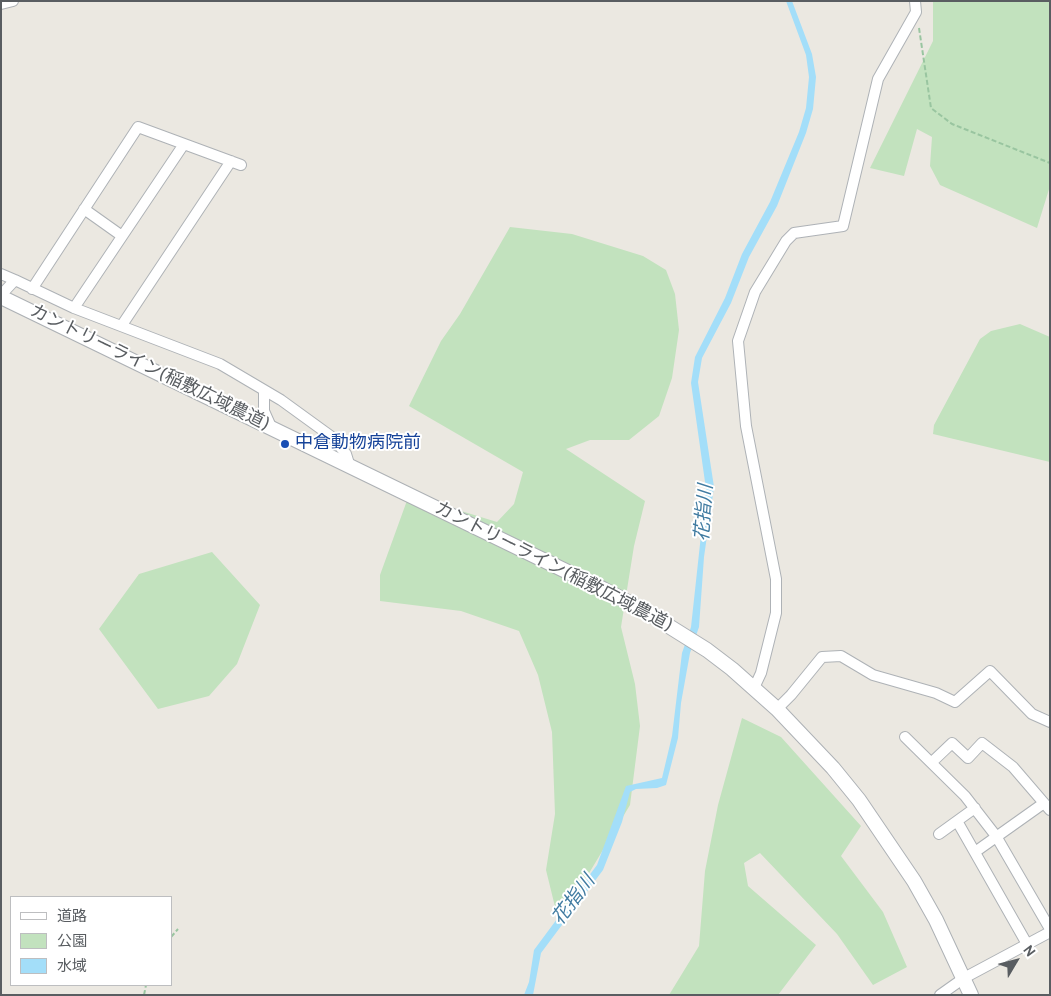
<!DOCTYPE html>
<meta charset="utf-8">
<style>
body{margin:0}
#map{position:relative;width:1051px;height:996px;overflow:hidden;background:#ebe8e1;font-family:Overpass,"Noto Sans JP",sans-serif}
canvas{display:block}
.frame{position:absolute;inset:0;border:2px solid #595d61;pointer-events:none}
.legend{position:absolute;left:10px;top:896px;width:162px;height:90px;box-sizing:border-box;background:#fff;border:1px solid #bdbec0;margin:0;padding:6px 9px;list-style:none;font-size:15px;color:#595d61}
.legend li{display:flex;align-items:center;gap:10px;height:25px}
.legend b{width:25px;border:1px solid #bdbec0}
.north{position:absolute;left:991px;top:936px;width:50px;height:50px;-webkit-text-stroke:4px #fff;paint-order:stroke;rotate:53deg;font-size:14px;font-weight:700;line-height:20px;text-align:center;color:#595d61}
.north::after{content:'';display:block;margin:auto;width:18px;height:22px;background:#595d61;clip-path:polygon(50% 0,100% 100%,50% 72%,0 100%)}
</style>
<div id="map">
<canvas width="1051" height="996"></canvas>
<div class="frame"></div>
<ul class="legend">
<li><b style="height:6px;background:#fff"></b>道路</li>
<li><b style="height:14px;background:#c2e2be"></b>公園</li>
<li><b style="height:14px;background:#a3def9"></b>水域</li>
</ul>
<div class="north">N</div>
</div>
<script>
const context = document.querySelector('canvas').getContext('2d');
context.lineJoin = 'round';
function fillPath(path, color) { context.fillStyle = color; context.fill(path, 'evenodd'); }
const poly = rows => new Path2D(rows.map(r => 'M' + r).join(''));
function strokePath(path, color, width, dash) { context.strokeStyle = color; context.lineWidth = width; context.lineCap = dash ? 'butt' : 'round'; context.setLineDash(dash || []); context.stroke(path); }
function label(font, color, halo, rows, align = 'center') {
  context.font = font + ' Overpass,"Noto Sans JP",sans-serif'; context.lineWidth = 4; context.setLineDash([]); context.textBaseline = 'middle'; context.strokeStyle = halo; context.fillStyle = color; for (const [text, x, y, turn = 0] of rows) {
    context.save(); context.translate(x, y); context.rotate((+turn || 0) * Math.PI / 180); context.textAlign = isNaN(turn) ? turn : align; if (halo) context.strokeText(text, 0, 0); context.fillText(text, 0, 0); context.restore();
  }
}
fillPath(poly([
 [933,1,1050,1,1050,186,1037,228,940,185,930,166,932,137,917,129,904,176,870,168,933,41],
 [510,227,572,234,643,256,666,270,675,294,679,330,672,378,659,416,629,440,590,440,566,449,645,501,634,546,621,627,635,684,640,726,630,805,559,923,546,870,555,814,552,732,538,675,519,631,461,611,380,601,380,575,409,495,497,522,514,504,523,472,409,406,441,341,460,314],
 [1020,324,1050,337,1050,462,933,434,934,425,980,339,991,331],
 [212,552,260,605,237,664,209,696,158,709,99,629,139,574],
 [742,718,781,737,861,826,841,856,883,912,907,967,873,985,837,934,760,853,744,863,748,886,816,945,778,995,669,995,699,946,705,871,718,805]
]), '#c2e2be');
fillPath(poly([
 [786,1,792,1,812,54,816,77,813,109,806,133,777,206,749,257,731,303,702,358,698,382,714,487,704,557,699,627,690,653,681,703,678,738,666,785,657,788,636,789,630,792,622,822,603,870,541,953,533,995,524,995,529,982,534,950,597,865,626,786,662,778,672,736,682,653,691,627,706,489,691,383,695,357,725,298,742,254,770,202,799,132,806,108,809,77,806,55]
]), '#a3def9');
const street = poly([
 [1,4,13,1],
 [84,209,122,236],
 [1,274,15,280],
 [32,289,138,127,241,165],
 [1,295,15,280,74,308,220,364,281,400,332,437,346,454,350,467],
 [74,308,184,144],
 [122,325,231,161],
 [264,391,264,411,272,429],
 [754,688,761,673,776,613,776,579,746,426,738,341,755,292,786,241,794,233,843,226,878,79,916,12,915,1],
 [777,709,791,695,822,657,841,656,873,675,936,693,955,702,990,671,1032,714,1050,722],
 [905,737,965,796,996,836,1050,929],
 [932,762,952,743,968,758,982,743,1013,767,1050,810],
 [957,821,1027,944],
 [939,834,975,808],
 [975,852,1044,803],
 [940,995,964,978,1050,932]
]);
const secondary = poly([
 [1,297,603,589,643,610,707,650,732,669,777,709,833,768,859,800,914,881,936,920,971,995]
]);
strokePath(street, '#aeb2b6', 12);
strokePath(secondary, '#adb1b5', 16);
strokePath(poly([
 [919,28,931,108,952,124,1050,163],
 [171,937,178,929],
 [144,995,146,985]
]), '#99c5a0', 2, [5, 2.5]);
strokePath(street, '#fff', 10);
strokePath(secondary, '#fff', 14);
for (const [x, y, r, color] of [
 [285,444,5,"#1a4fb4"]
]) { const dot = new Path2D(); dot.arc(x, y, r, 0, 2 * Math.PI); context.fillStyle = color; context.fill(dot); strokePath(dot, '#fff', 2); }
label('18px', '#595d61', '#fff', [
 ["カントリーライン(稲敷広域農道)",149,369,26],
 ["カントリーライン(稲敷広域農道)",553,568,27]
]);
label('18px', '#164399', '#fff', [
 ["中倉動物病院前",295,444]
], 'left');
label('italic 19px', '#407ba1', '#fff', [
 ["花指川",706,513,-86],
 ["花指川",575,901,-53]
]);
</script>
